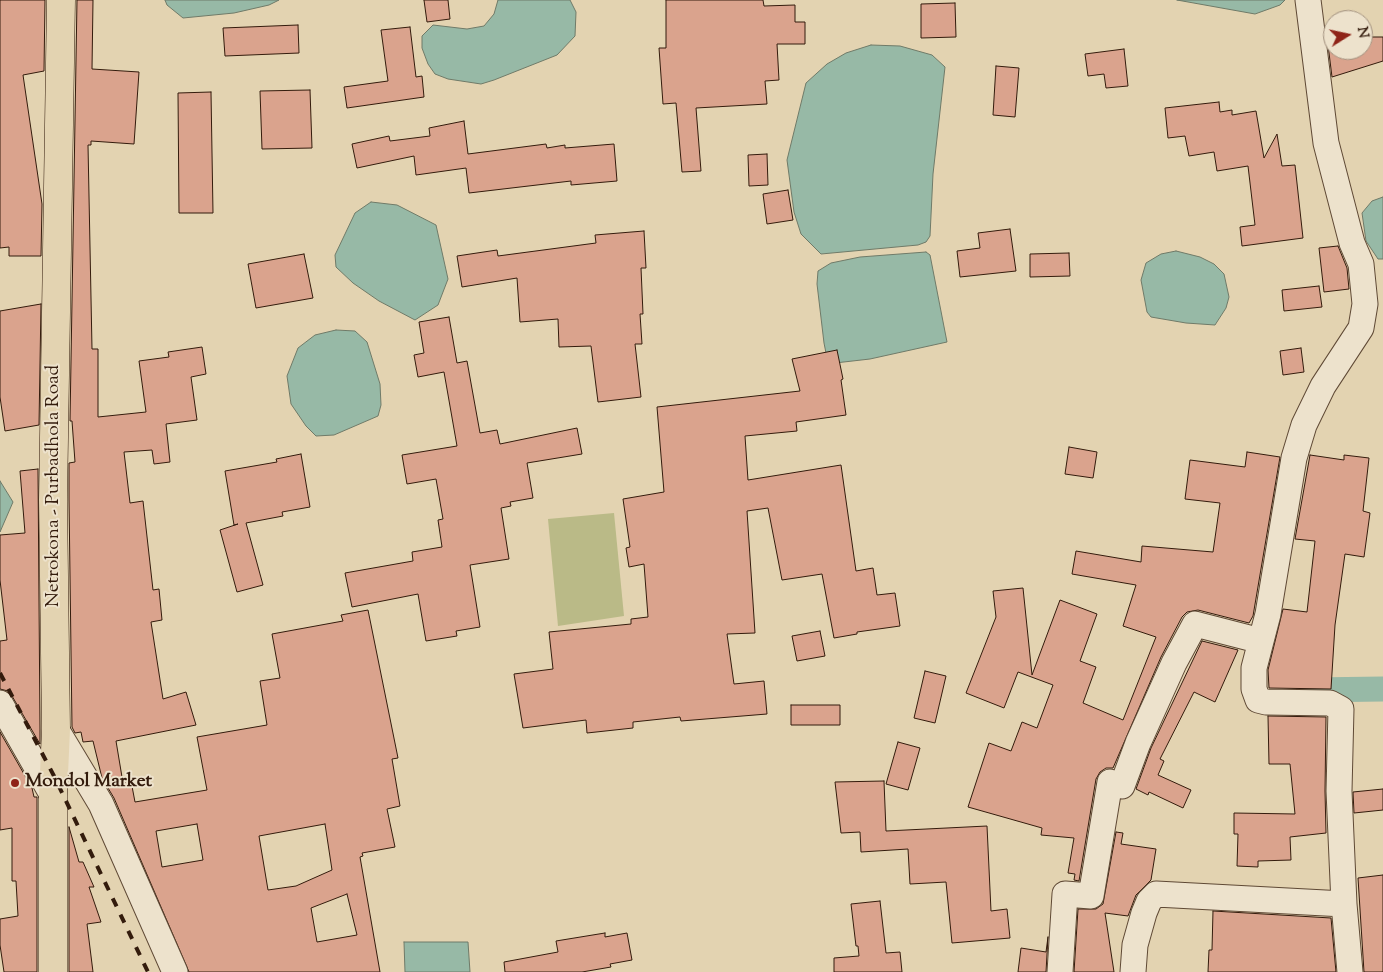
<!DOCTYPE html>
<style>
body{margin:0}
#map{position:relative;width:1383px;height:972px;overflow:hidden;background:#e3d3b1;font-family:"Sorts Mill Goudy",serif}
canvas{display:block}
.north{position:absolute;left:1323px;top:10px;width:50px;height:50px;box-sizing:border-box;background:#ede2cc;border:1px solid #a3927f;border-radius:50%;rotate:80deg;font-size:14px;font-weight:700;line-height:20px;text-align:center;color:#331b0c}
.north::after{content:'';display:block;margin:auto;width:18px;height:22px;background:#8f2418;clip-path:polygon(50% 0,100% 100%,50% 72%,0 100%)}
</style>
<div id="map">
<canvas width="1383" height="972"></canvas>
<div class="north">N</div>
</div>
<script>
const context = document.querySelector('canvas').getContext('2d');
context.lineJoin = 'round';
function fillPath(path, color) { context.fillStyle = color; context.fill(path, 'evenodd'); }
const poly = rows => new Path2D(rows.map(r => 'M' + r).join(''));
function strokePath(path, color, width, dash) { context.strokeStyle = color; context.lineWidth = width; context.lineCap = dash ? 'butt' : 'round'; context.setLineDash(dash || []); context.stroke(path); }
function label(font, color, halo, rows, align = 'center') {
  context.font = font + ' "Sorts Mill Goudy",serif'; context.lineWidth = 4; context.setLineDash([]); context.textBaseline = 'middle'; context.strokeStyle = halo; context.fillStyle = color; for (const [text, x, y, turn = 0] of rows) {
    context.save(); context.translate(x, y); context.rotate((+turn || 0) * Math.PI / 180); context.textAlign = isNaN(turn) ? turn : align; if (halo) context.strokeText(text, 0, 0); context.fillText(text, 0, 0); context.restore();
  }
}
fillPath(poly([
 [614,513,624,616,558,626,548,519]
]), '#baba87');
const water = poly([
 [165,0,279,0,269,5,234,13,183,18,167,5,165,0],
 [498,0,570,0,576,12,575,36,557,55,494,80,481,84,448,79,435,74,428,64,422,48,422,36,433,25,467,29,484,26,494,14,498,0],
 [1177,0,1285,0,1280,5,1255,14,1177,0],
 [871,45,900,46,932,55,945,67,933,174,930,236,926,242,918,245,821,254,801,234,794,212,787,160,806,83,827,64,846,53,871,45],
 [1383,197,1383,259,1378,259,1366,241,1362,213,1372,201,1383,197],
 [371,202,397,205,436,225,448,279,438,305,415,320,379,301,353,283,336,267,335,255,355,213,371,202],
 [1176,251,1200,257,1214,264,1224,274,1229,297,1226,308,1215,325,1186,323,1151,317,1147,312,1141,280,1146,263,1161,254,1176,251],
 [926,252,930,255,947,342,870,359,835,363,826,353,824,343,817,284,818,271,831,263,860,257,926,252],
 [336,330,355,331,367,342,380,384,381,405,378,416,334,435,316,436,306,426,291,404,287,376,298,348,315,335,336,330],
 [0,481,13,502,0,532,0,481],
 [404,942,468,942,470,972,405,972,404,942]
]);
fillPath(water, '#97b9a6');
strokePath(water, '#6f7a68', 1);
strokePath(poly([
 [1311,690,1383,689]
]), '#97b9a6', 25);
const building = poly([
 [0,0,45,0,44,71,23,75,42,204,41,256,9,256,9,247,0,248,0,0],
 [77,0,93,0,92,69,139,72,134,144,91,141,91,145,88,145,92,349,98,349,98,417,146,412,139,361,169,357,168,352,202,347,206,374,191,377,197,420,166,424,170,462,154,464,152,450,124,452,130,503,143,501,153,590,159,589,162,620,151,622,163,699,186,692,196,725,116,741,123,783,131,781,135,802,207,790,197,737,267,725,260,681,280,678,272,634,343,621,341,615,368,610,398,758,392,759,400,806,387,809,395,847,362,853,363,856,360,857,380,972,189,972,114,798,102,778,93,741,83,742,81,732,75,733,72,727,69,500,69,463,75,462,72,421,70,421,77,0],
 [197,824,203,860,162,867,156,831,197,824],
 [325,824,332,870,296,886,268,890,259,836,325,824],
 [347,894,357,935,317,942,311,908,347,894],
 [424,0,448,0,450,19,427,22,424,0],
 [666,0,763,0,764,6,795,5,795,22,805,22,805,44,777,44,779,80,765,81,767,104,696,108,701,171,682,172,676,103,663,104,659,48,666,48,666,0],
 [955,3,956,37,921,38,921,4,955,3],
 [298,25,299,53,225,56,223,28,298,25],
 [410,27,416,77,422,76,424,97,347,108,344,87,388,81,381,30,410,27],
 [1363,37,1383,37,1383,61,1332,77,1328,45,1333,41,1333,50,1363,50,1363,37],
 [1124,49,1128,86,1106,88,1104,74,1088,76,1085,54,1124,49],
 [996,66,1019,68,1015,117,993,115,996,66],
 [310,90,312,148,262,149,260,91,310,90],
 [211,92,213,213,179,213,178,93,211,92],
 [1219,102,1220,112,1232,110,1232,115,1256,111,1264,158,1277,134,1282,166,1295,165,1303,238,1242,246,1240,227,1255,225,1248,166,1217,171,1214,152,1189,156,1185,136,1168,138,1165,108,1219,102],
 [464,121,468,154,546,144,547,148,565,145,565,148,614,144,617,181,571,185,571,181,469,193,466,168,416,175,414,156,357,168,352,144,389,136,390,141,430,136,429,128,464,121],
 [767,154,768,185,749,186,748,155,767,154],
 [788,190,793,220,767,224,763,194,788,190],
 [1010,229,1016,271,960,277,957,251,980,248,978,233,1010,229],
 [644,231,646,268,641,268,643,314,640,314,642,344,635,344,641,397,598,402,591,346,559,347,558,319,520,322,517,278,462,287,457,256,497,250,498,256,596,243,595,235,644,231],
 [1338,246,1347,268,1349,289,1324,292,1319,248,1338,246],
 [1069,253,1070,276,1030,277,1030,254,1069,253],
 [304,254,313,298,256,308,248,264,304,254],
 [1319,286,1322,307,1284,311,1282,290,1319,286],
 [41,304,39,425,5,431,0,397,0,311,41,304],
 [449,317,457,363,467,361,480,433,497,430,500,444,577,428,582,454,527,463,533,498,510,502,511,506,501,508,509,559,470,565,480,627,456,631,457,636,426,641,418,594,352,607,345,573,413,561,412,552,442,547,438,520,443,519,436,479,407,484,402,455,457,446,444,372,418,377,414,355,424,353,419,322,449,317],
 [1301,348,1304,372,1283,375,1280,351,1301,348],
 [837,350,843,379,841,380,846,415,796,422,797,431,745,436,748,480,841,465,856,571,873,568,877,595,895,593,900,626,857,632,857,634,834,638,822,574,782,580,768,508,747,511,755,633,727,634,734,684,764,681,767,714,681,721,680,717,633,722,633,728,587,733,586,720,523,728,514,674,553,669,549,632,631,624,631,619,648,617,644,564,629,567,626,548,630,547,623,499,664,492,657,407,800,391,792,359,837,350],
 [1069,447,1097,452,1093,478,1065,474,1069,447],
 [1247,452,1280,457,1253,616,1249,623,1198,610,1187,612,1182,617,1161,657,1113,768,1106,768,1100,772,1096,779,1079,881,1074,880,1075,874,1068,873,1074,838,1041,835,1042,828,968,807,989,743,1011,751,1022,722,1037,728,1053,685,1018,672,1004,708,966,693,996,617,993,591,1023,588,1032,675,1060,600,1097,614,1080,661,1096,667,1083,703,1123,720,1156,637,1123,626,1136,585,1072,574,1076,551,1141,562,1142,546,1213,552,1220,503,1185,499,1190,460,1245,467,1247,452],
 [301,454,310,507,282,512,283,516,246,523,263,585,237,592,220,530,238,524,234,525,225,471,277,462,276,459,301,454],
 [1310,455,1344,460,1344,455,1369,458,1363,511,1370,513,1364,557,1345,554,1335,625,1331,689,1269,688,1268,670,1283,609,1307,612,1315,541,1295,539,1310,455],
 [38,469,40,729,40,744,12,696,8,691,0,689,0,641,7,640,0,580,0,535,25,533,20,471,38,469],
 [820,631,825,656,797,661,792,636,820,631],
 [1202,641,1238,650,1215,702,1194,692,1160,759,1164,761,1158,775,1191,790,1183,808,1149,792,1148,795,1136,789,1151,748,1202,641],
 [925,671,946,676,935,723,914,718,925,671],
 [791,705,840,705,840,725,791,725,791,705],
 [1268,716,1326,717,1325,791,1326,833,1290,837,1291,860,1258,861,1258,867,1237,866,1238,834,1234,834,1234,813,1295,814,1290,764,1269,764,1268,716],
 [0,732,32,788,34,797,37,797,37,972,4,972,0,945,0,919,18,916,16,881,12,881,12,828,0,830,0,732],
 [898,742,920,748,908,790,886,784,898,742],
 [884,781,886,831,987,826,991,911,1007,909,1010,938,952,943,946,882,910,884,908,849,861,852,860,832,841,833,835,782,884,781],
 [1383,789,1383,810,1354,813,1353,792,1383,789],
 [69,827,79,862,83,862,94,887,89,887,101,922,87,924,93,972,69,972,69,827],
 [1116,832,1123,833,1121,844,1156,849,1151,880,1136,895,1128,916,1105,913,1114,972,1074,972,1078,909,1096,909,1103,904,1116,832],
 [1383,875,1383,972,1364,972,1358,878,1383,875],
 [880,901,886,953,900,952,902,972,834,972,834,958,859,956,858,946,856,946,851,904,880,901],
 [1213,911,1331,918,1336,972,1208,972,1209,950,1212,950,1213,911],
 [605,933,605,937,627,933,632,960,610,964,611,967,582,972,505,972,504,962,558,952,556,941,605,933],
 [1048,937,1046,972,1018,972,1021,948,1046,952,1048,937]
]);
fillPath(building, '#daa38d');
strokePath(building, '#331b0c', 1);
const minor = poly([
 [1308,0,1326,143,1352,243,1361,264,1365,304,1361,328,1323,386,1304,425,1294,458,1268,614,1254,668,1254,689,1258,700,1266,702,1330,703,1341,709,1339,791,1344,904,1350,972],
 [0,703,53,796],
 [56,729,101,804,175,972],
 [1060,972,1065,894,1091,896,1110,782,1122,786,1138,743,1174,663,1195,624,1261,641],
 [1133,972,1135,945,1144,913,1149,901,1156,894,1344,904]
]);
const major = poly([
 [53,972,53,796,56,729,53,500,61,0]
]);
strokePath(minor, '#5f4935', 27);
strokePath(major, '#331b0c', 29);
strokePath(minor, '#ede2cc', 25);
strokePath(major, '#e3d3b1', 28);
strokePath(poly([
 [0,673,54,776,148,972]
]), '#331b0c', 4, [9, 9]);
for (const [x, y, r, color] of [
 [15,783,5,"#8f2418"]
]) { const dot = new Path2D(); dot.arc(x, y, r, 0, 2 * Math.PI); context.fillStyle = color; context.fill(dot); strokePath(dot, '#ede2cc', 2); }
label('19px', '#331b0c', '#ede2cc', [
 ["Netrokona - Purbadhola Road",55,486,-90]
]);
label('bold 19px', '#331b0c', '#ede2cc', [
 ["Mondol Market",25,783]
], 'left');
</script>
